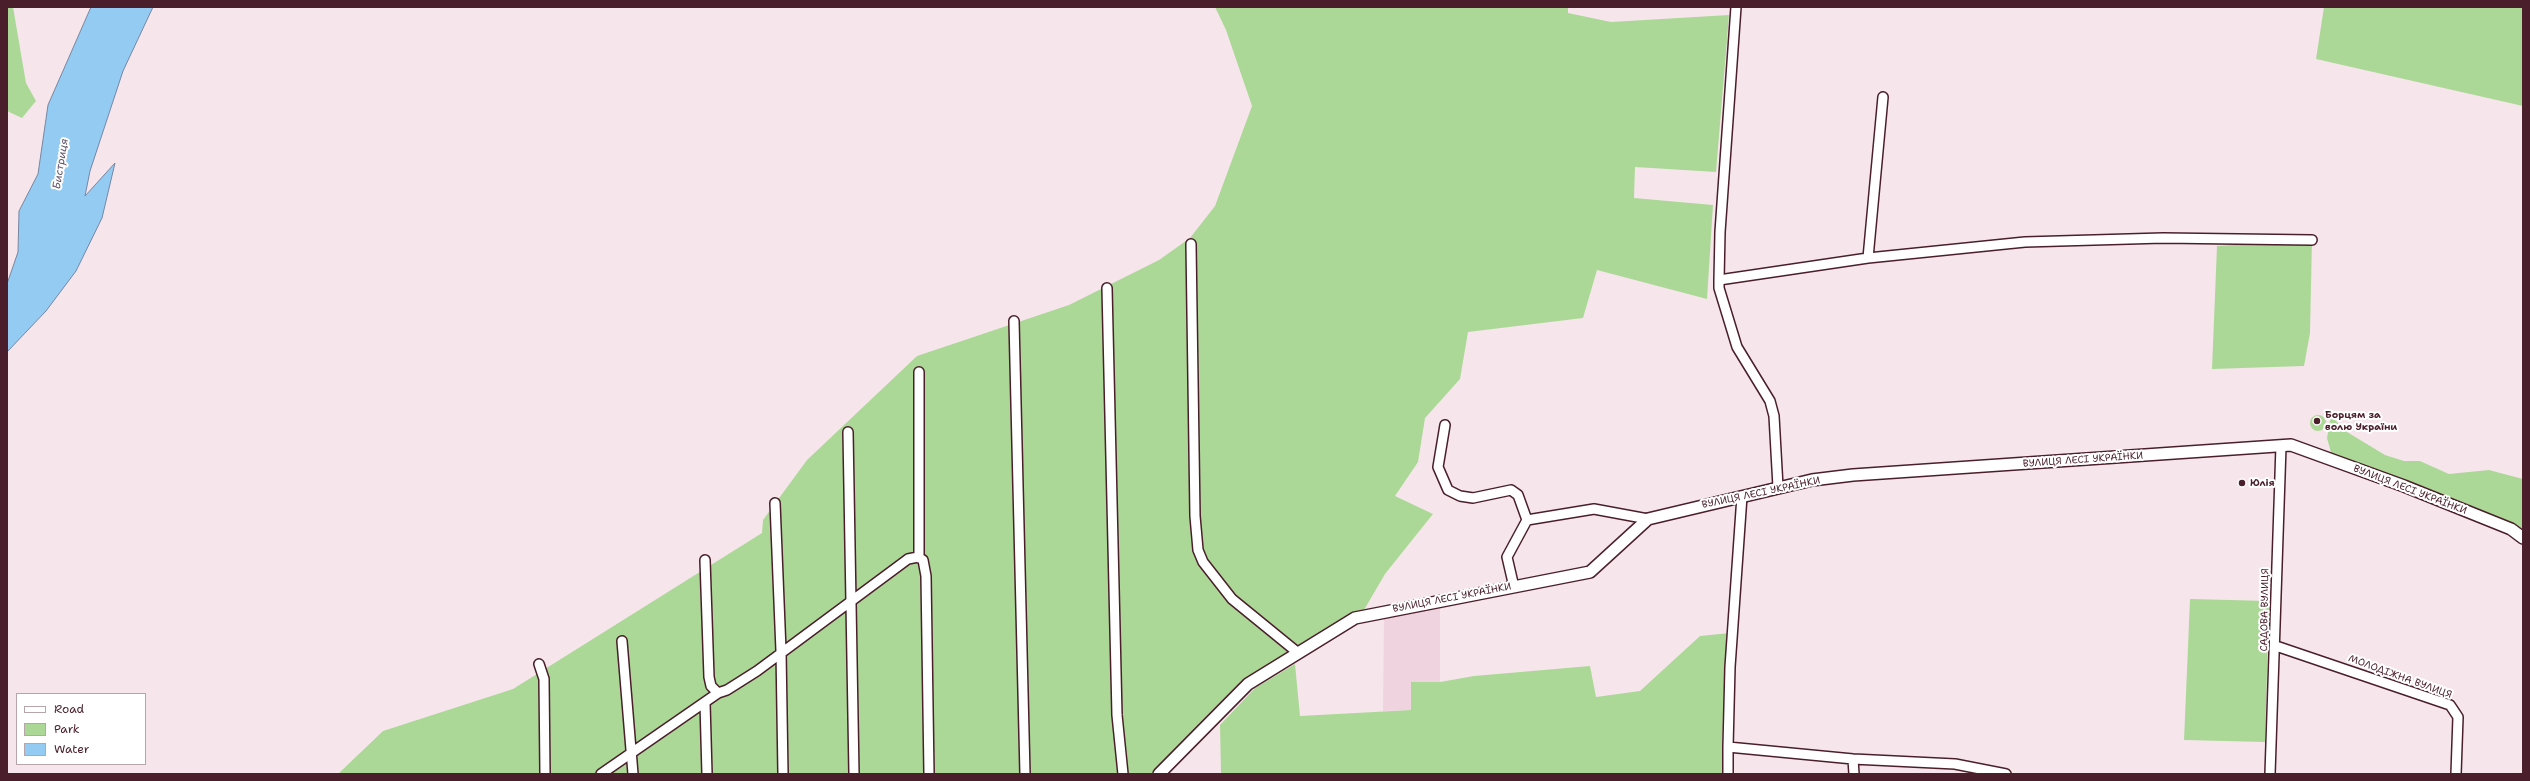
<!DOCTYPE html>
<meta charset="utf-8">
<style>
body{margin:0}
#map{position:relative;width:2530px;height:781px;overflow:hidden;background:#f6e6ec;font-family:"Shantell Sans",sans-serif}
canvas{display:block}
.frame{position:absolute;inset:0;border:8px solid #4a1f2b;pointer-events:none}
.legend{position:absolute;left:16px;top:693px;width:130px;height:72px;box-sizing:border-box;background:#fff;border:1px solid #b7a5aa;margin:0;padding:5px 7px;list-style:none;font-size:12px;color:#4a1f2b}
.legend li{display:flex;align-items:center;gap:8px;height:20px}
.legend b{width:20px;border:1px solid #b7a5aa}
</style>
<div id="map">
<canvas width="2530" height="781"></canvas>
<div class="frame"></div>
<ul class="legend">
<li><b style="height:5px;background:#fff"></b>Road</li>
<li><b style="height:11px;background:#acd897"></b>Park</li>
<li><b style="height:11px;background:#93cbf2"></b>Water</li>
</ul>
</div>
<script>
const context = document.querySelector('canvas').getContext('2d');
context.lineJoin = 'round';
function fillPath(path, color) { context.fillStyle = color; context.fill(path, 'evenodd'); }
const poly = rows => new Path2D(rows.map(r => 'M' + r).join(''));
function strokePath(path, color, width, dash) { context.strokeStyle = color; context.lineWidth = width; context.lineCap = dash ? 'butt' : 'round'; context.setLineDash(dash || []); context.stroke(path); }
function label(font, color, halo, rows, align = 'center') {
  context.font = font + ' "Shantell Sans",sans-serif'; context.lineWidth = 4; context.setLineDash([]); context.textBaseline = 'middle'; context.strokeStyle = halo; context.fillStyle = color; for (const [text, x, y, turn = 0] of rows) {
    context.save(); context.translate(x, y); context.rotate((+turn || 0) * Math.PI / 180); context.textAlign = isNaN(turn) ? turn : align; if (halo) context.strokeText(text, 0, 0); context.fillText(text, 0, 0); context.restore();
  }
}
fillPath(poly([
 [1440,606,1440,682,1411,682,1411,710,1383,711,1384,614]
]), '#efd4df');
fillPath(poly([
 [7,7,13,7,26,83,36,101,22,118,7,111],
 [1215,7,1568,7,1568,13,1611,22,1729,15,1716,172,1635,167,1634,198,1713,205,1707,299,1597,270,1583,318,1468,332,1460,379,1425,418,1418,462,1395,496,1433,514,1385,574,1364,610,1258,676,1156,774,338,774,383,731,513,689,762,533,763,520,807,460,917,356,1069,305,1159,260,1190,238,1215,206,1252,106,1226,30],
 [2324,7,2523,7,2523,106,2316,59],
 [2312,240,2310,333,2304,366,2212,369,2217,246],
 '2310 423a8 8 0 1 1 16 0a8 8 0 1 1-16 0Z',
 [2331,416,2347,432,2385,455,2404,461,2420,461,2449,474,2489,470,2523,479,2523,530,2496,516,2332,456,2327,438],
 [2190,599,2269,601,2265,742,2184,740],
 [1730,633,1723,714,1722,774,1221,774,1220,725,1255,688,1295,664,1300,716,1411,710,1411,682,1440,682,1474,676,1590,666,1596,697,1640,691,1700,636]
]), '#acd897');
const water = poly([
 [91,7,153,7,123,71,90,171,85,196,115,163,102,218,76,271,46,311,7,352,7,284,18,252,19,211,38,174,48,105,91,7]
]);
fillPath(water, '#93cbf2');
strokePath(water, '#7686a2', 1);
const minor = poly([
 [1191,244,1195,516,1198,550,1203,562,1232,599,1297,652],
 [1868,258,1883,97],
 [1719,280,1720,232,1736,7],
 [1107,288,1117,715,1123,774],
 [1014,321,1025,774],
 [919,372,919,558],
 [1445,425,1438,467,1448,490,1460,496,1473,498,1511,490,1518,495,1527,520],
 [848,432,854,774],
 [1778,487,1774,416,1770,401,1737,347,1719,288,1719,280,1868,258,2025,242,2163,238,2312,240],
 [775,503,781,651,783,774],
 [705,560,709,677,711,686,718,693,727,690,757,671,908,559,918,557,923,560,926,576,929,774],
 [1514,587,1507,557,1527,520,1594,509,1648,519],
 [622,641,633,774],
 [2276,646,2450,705,2458,717,2456,774],
 [539,664,544,679,545,774],
 [705,703,707,774],
 [1728,747,1730,667,1742,496],
 [1853,759,1854,774],
 [601,774,718,693],
 [1728,774,1728,747,1853,759,1955,764,2006,774],
 [2270,774,2281,446]
]);
const tertiary = poly([
 [1159,774,1248,684,1355,618,1590,572,1648,519,1812,480,1853,475,2291,445,2404,486,2511,529,2523,538]
]);
strokePath(minor, '#4a1f2b', 12);
strokePath(tertiary, '#4a1f2b', 14);
strokePath(minor, '#fff', 9);
strokePath(tertiary, '#fff', 11);
for (const [x, y, r, color] of [
 [2317,421,4,"#4a1f2b"],
 [2242,483,4,"#4a1f2b"]
]) { const dot = new Path2D(); dot.arc(x, y, r, 0, 2 * Math.PI); context.fillStyle = color; context.fill(dot); strokePath(dot, '#fff', 1.5); }
label('bold 10px', '#4a1f2b', '#fff', [
 ["Борцям за",2325,415],
 ["волю України",2325,427],
 ["Юлія",2250,483]
], 'left');
label('10px', '#4a1f2b', '#fff', [
 ["ВУЛИЦЯ ЛЕСІ УКРАЇНКИ",2083,460,-4],
 ["ВУЛИЦЯ ЛЕСІ УКРАЇНКИ",2410,490,21],
 ["ВУЛИЦЯ ЛЕСІ УКРАЇНКИ",1761,493,-12],
 ["ВУЛИЦЯ ЛЕСІ УКРАЇНКИ",1452,598,-11],
 ["САДОВА ВУЛИЦЯ",2265,610,-89],
 ["МОЛОДІЖНА ВУЛИЦЯ",2400,677,20]
]);
label('italic 11px', '#605367', '#fff', [
 ["Бистриця",61,164,-81]
]);
</script>
